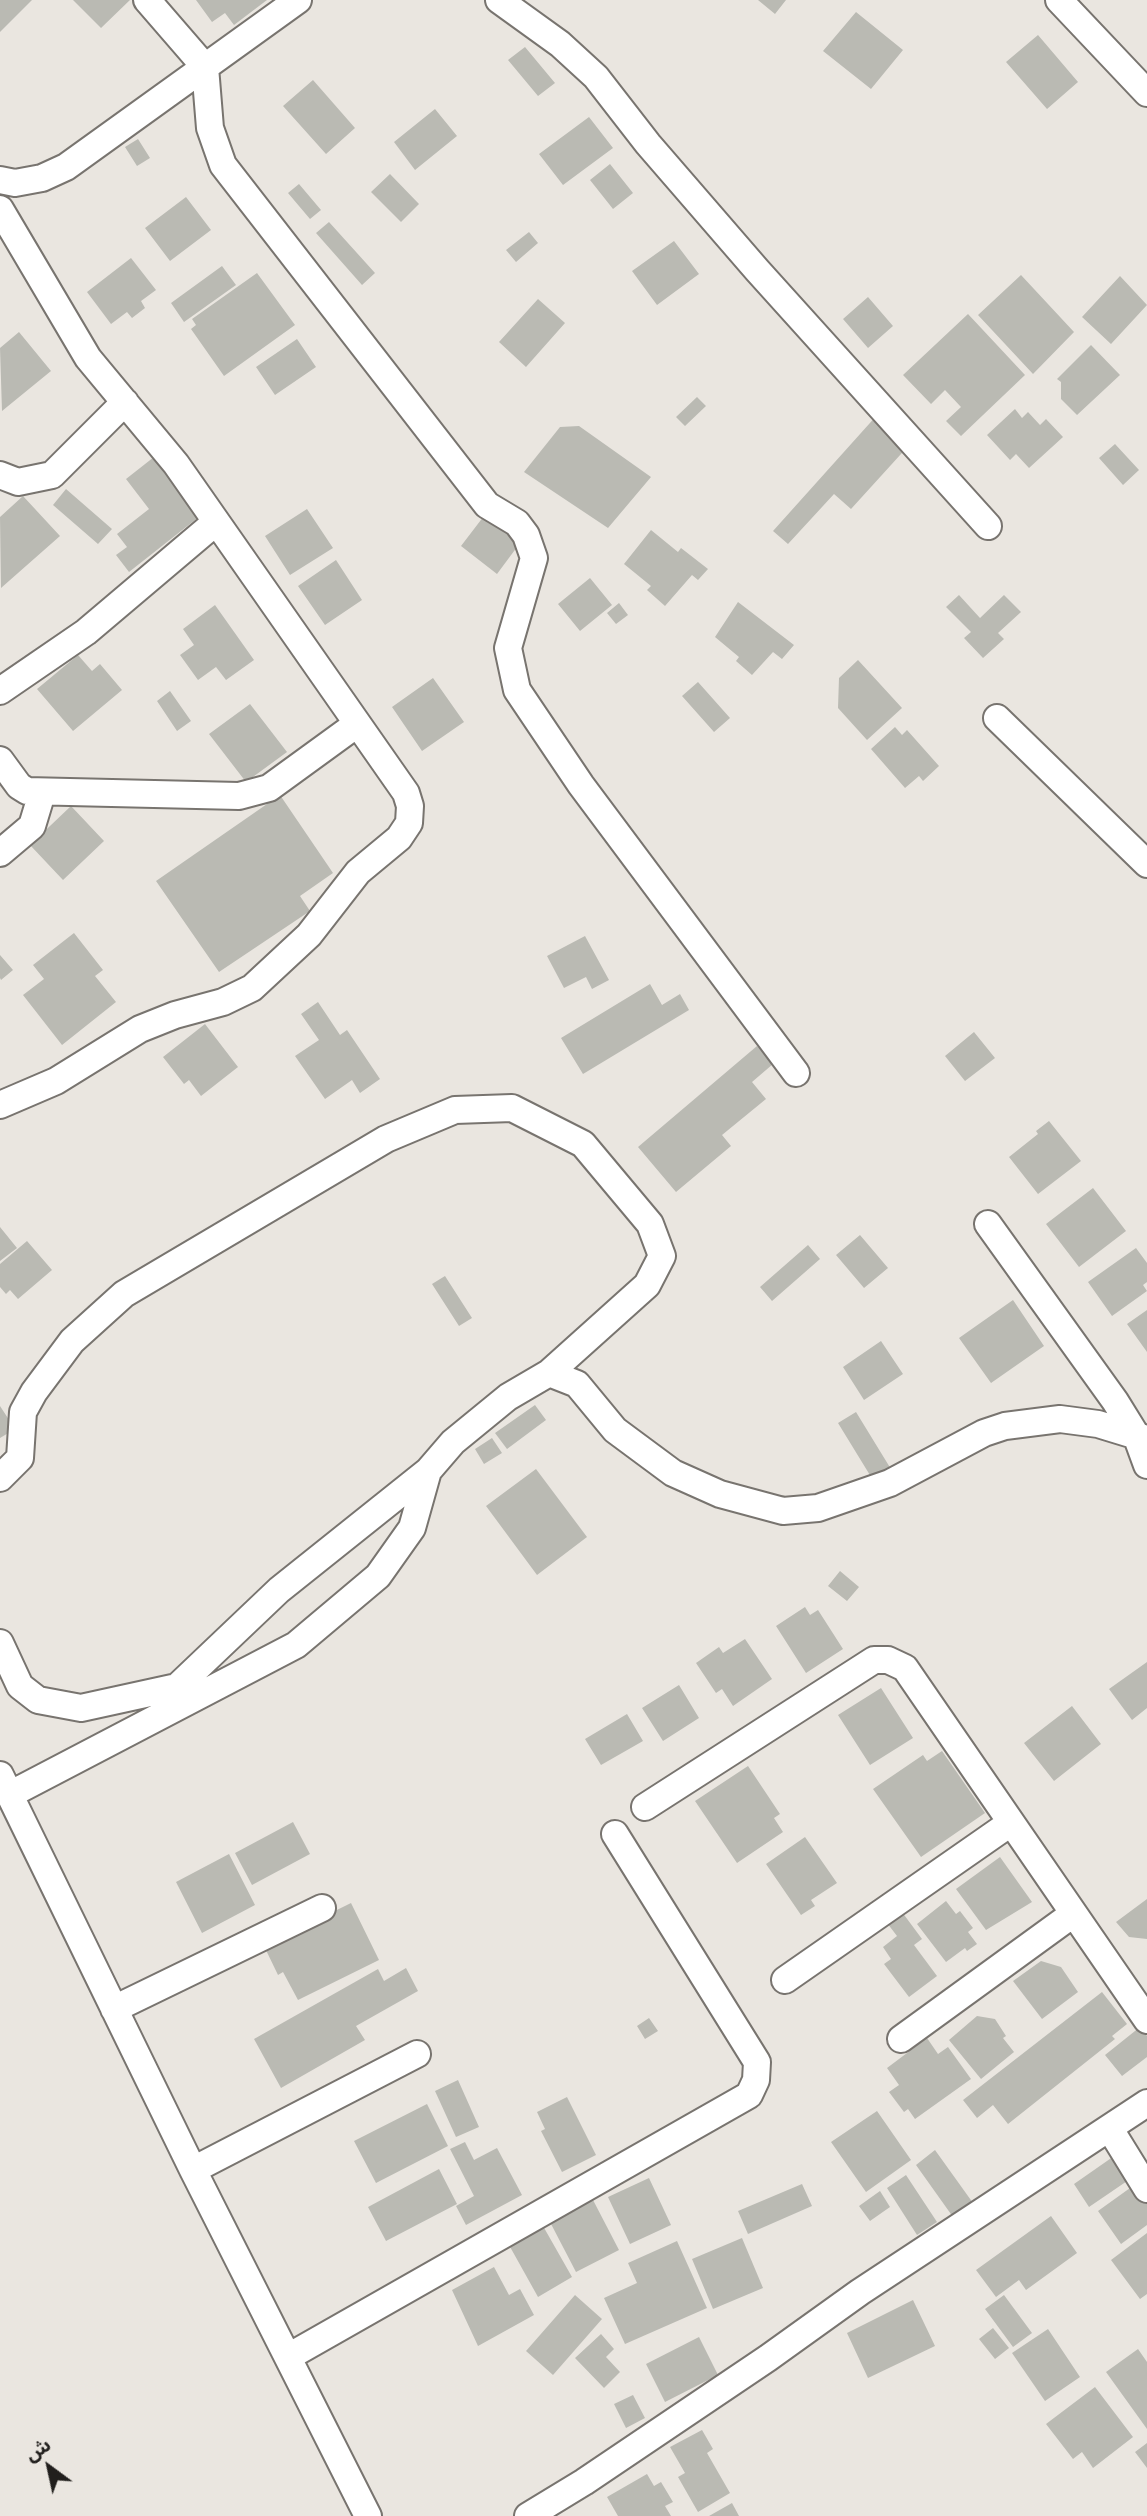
<!DOCTYPE html>
<meta charset="utf-8">
<style>
body{margin:0}
#map{position:relative;width:1147px;height:2516px;overflow:hidden;background:#eae6e0;font-family:Lato,"Noto Sans Arabic",sans-serif}
canvas{display:block}
.north{position:absolute;left:14px;top:2432px;width:70px;height:70px;-webkit-text-stroke:5px #eae6e0;paint-order:stroke;rotate:327deg;font-size:19px;font-weight:700;line-height:28px;text-align:center;color:#211f1d}
.north::after{content:'';display:block;margin:auto;width:24px;height:32px;background:#211f1d;clip-path:polygon(50% 0,100% 100%,50% 72%,0 100%)}
</style>
<div id="map">
<canvas width="1147" height="2516"></canvas>
<div class="north">ش</div>
</div>
<script>
const context = document.querySelector('canvas').getContext('2d');
context.lineJoin = 'round';
function fillPath(path, color) { context.fillStyle = color; context.fill(path, 'evenodd'); }
const poly = rows => new Path2D(rows.map(r => 'M' + r).join(''));
function strokePath(path, color, width, dash) { context.strokeStyle = color; context.lineWidth = width; context.lineCap = dash ? 'butt' : 'round'; context.setLineDash(dash || []); context.stroke(path); }
fillPath(poly([
 [0,0,32,0,0,32],
 [73,0,130,0,101,28],
 [196,0,267,0,234,25,225,13,212,22],
 [758,0,786,0,775,14],
 [856,12,903,50,871,89,823,51],
 [1038,35,1078,82,1047,109,1006,62],
 [525,47,555,83,538,96,508,60],
 [313,80,355,128,326,154,283,106],
 [435,109,457,136,415,170,394,142],
 [589,117,613,148,563,185,539,154],
 [138,139,150,158,137,166,125,147],
 [610,164,633,193,613,209,590,180],
 [390,174,419,204,401,222,371,192],
 [299,184,321,210,310,219,288,193],
 [186,197,211,230,170,261,145,228],
 [329,222,375,273,362,285,316,233],
 [529,232,538,243,516,262,506,250],
 [674,241,699,274,657,305,632,271],
 [131,258,156,290,141,301,145,308,132,318,127,312,111,324,87,292],
 [222,266,236,285,184,322,171,303],
 [257,273,295,325,224,376,191,329,196,325,192,319],
 [1021,275,1074,332,1033,374,978,315],
 [1120,276,1147,305,1111,344,1082,317],
 [868,297,893,326,868,348,843,319],
 [538,299,565,323,526,367,499,342],
 [968,314,1025,375,961,436,946,421,961,407,945,390,931,404,903,375],
 [19,332,51,371,2,411,0,348],
 [297,339,316,367,275,395,256,367],
 [1091,345,1120,375,1077,415,1061,399,1061,382,1057,379],
 [697,397,706,406,685,426,676,417],
 [1015,409,1022,418,1028,412,1040,425,1046,419,1063,437,1029,468,1016,454,1010,460,987,435],
 [878,414,911,443,851,509,834,494,788,544,773,531],
 [579,426,651,477,608,528,524,472,560,427],
 [1115,444,1139,470,1123,485,1099,458],
 [154,457,200,516,129,572,116,555,127,547,117,534,149,509,126,479],
 [66,489,112,529,98,544,53,505],
 [23,496,60,536,1,588,0,517],
 [307,509,333,548,290,575,265,536],
 [487,512,523,539,497,574,461,546],
 [651,530,678,552,681,548,708,569,698,580,692,575,665,606,647,590,651,586,624,564],
 [336,560,362,600,325,625,298,586],
 [590,578,612,605,580,631,558,604],
 [959,595,980,618,1004,595,1021,612,998,633,1004,639,983,658,964,638,971,632,946,607],
 [738,602,794,645,782,659,773,652,752,675,736,661,739,657,715,637],
 [619,603,628,615,616,624,607,613],
 [215,605,254,660,226,680,216,667,198,680,180,655,194,645,183,629],
 [78,655,92,671,100,664,122,690,73,731,37,689],
 [858,660,902,708,867,740,838,708,839,678],
 [433,678,464,722,422,751,392,707],
 [698,682,730,718,714,732,682,696],
 [170,691,191,721,177,731,157,701],
 [250,704,287,752,246,782,209,734],
 [895,727,902,735,907,730,939,766,923,781,919,776,905,788,871,749],
 [280,795,333,873,300,896,310,911,219,972,156,881],
 [71,806,104,841,63,880,30,845],
 [74,933,103,970,95,976,116,1002,62,1045,23,995,44,979,33,965],
 [585,936,609,980,592,989,586,977,564,988,547,956],
 [0,955,13,970,1,980,0,978],
 [650,984,662,1005,680,994,689,1010,583,1074,561,1038],
 [318,1002,340,1035,347,1030,380,1079,360,1093,352,1080,325,1099,295,1056,319,1040,301,1014],
 [205,1024,238,1067,201,1096,189,1080,184,1084,163,1057],
 [974,1032,995,1058,965,1081,945,1056],
 [757,1046,773,1064,752,1082,766,1099,722,1135,731,1146,676,1192,638,1147],
 [1049,1121,1081,1161,1038,1194,1009,1157,1038,1134,1036,1131],
 [1093,1188,1126,1231,1079,1267,1046,1224],
 [0,1227,17,1248,0,1261],
 [860,1235,888,1268,864,1288,836,1255],
 [27,1241,52,1270,18,1299,10,1290,6,1294,0,1287,0,1264],
 [808,1245,820,1259,772,1301,760,1287],
 [1136,1248,1147,1263,1147,1282,1143,1285,1147,1291,1112,1316,1088,1282],
 [445,1276,472,1318,459,1326,432,1284],
 [1013,1300,1044,1346,991,1383,959,1338],
 [1147,1310,1147,1352,1127,1324],
 [881,1341,903,1374,864,1400,843,1367],
 [535,1405,546,1420,507,1449,495,1433],
 [0,1406,15,1429,0,1438],
 [856,1412,894,1474,876,1485,838,1423],
 [492,1438,502,1453,484,1464,475,1449],
 [536,1469,587,1537,537,1575,486,1506],
 [840,1571,859,1587,847,1601,828,1586],
 [805,1607,810,1615,818,1610,843,1649,806,1673,776,1626],
 [745,1639,772,1679,733,1706,722,1689,716,1693,696,1663,719,1647,723,1653],
 [1147,1662,1147,1708,1132,1720,1109,1689],
 [679,1685,699,1718,663,1741,642,1708],
 [881,1688,913,1738,870,1765,838,1715],
 [1072,1706,1101,1744,1054,1781,1024,1743],
 [627,1714,643,1741,601,1765,585,1739],
 [942,1751,985,1813,921,1857,873,1789,923,1755,927,1761],
 [748,1766,780,1814,774,1818,783,1832,737,1863,695,1801],
 [293,1822,310,1854,252,1885,235,1853],
 [805,1837,837,1883,811,1900,815,1906,801,1915,766,1864],
 [229,1854,255,1905,202,1933,176,1882],
 [1000,1857,1032,1902,986,1930,956,1889],
 [1147,1899,1147,1939,1129,1937,1116,1922],
 [946,1901,956,1914,960,1911,973,1928,968,1932,977,1944,967,1951,965,1948,946,1962,917,1924],
 [351,1903,379,1960,298,2000,283,1972,278,1975,264,1946],
 [899,1908,922,1939,914,1945,937,1976,909,1997,884,1964,891,1959,883,1947,897,1936,884,1919],
 [1041,1961,1061,1967,1078,1992,1042,2019,1013,1981],
 [406,1968,418,1991,356,2026,365,2040,281,2088,254,2039,378,1969,384,1981],
 [1102,1992,1127,2024,1112,2036,1115,2039,1008,2124,993,2105,977,2118,963,2100],
 [977,2016,995,2019,1006,2036,1003,2038,1014,2052,981,2079,949,2040],
 [649,2018,658,2031,645,2039,637,2026],
 [1140,2027,1147,2036,1147,2057,1122,2076,1105,2055],
 [927,2038,938,2054,948,2047,971,2079,915,2119,908,2109,904,2112,889,2092,899,2085,887,2068],
 [458,2080,479,2127,456,2137,435,2091],
 [567,2097,596,2155,562,2172,541,2131,545,2129,537,2112],
 [427,2104,448,2146,376,2183,354,2141],
 [877,2111,911,2160,866,2192,831,2142],
 [465,2142,474,2160,497,2148,522,2195,466,2225,456,2206,474,2196,450,2149],
 [935,2150,973,2203,953,2217,916,2165],
 [1117,2154,1133,2177,1089,2207,1074,2184],
 [439,2169,457,2204,386,2241,368,2207],
 [906,2175,937,2222,917,2235,887,2188],
 [649,2178,671,2225,630,2244,608,2197],
 [1137,2183,1147,2197,1147,2225,1121,2244,1098,2211],
 [802,2184,812,2206,748,2234,738,2211],
 [880,2191,890,2207,870,2221,859,2206],
 [593,2200,619,2250,576,2272,550,2222],
 [1051,2216,1077,2253,1026,2290,1019,2280,996,2297,976,2270],
 [543,2226,572,2277,538,2297,509,2245],
 [1147,2233,1147,2294,1140,2299,1111,2260],
 [742,2238,763,2288,713,2309,692,2259],
 [677,2241,707,2308,625,2344,604,2298,637,2283,628,2263],
 [494,2267,509,2295,520,2289,534,2315,478,2346,452,2290],
 [575,2295,602,2319,553,2375,526,2351],
 [1004,2295,1032,2333,1013,2347,985,2309],
 [913,2300,935,2346,868,2378,847,2333],
 [993,2328,1009,2348,995,2359,979,2339],
 [1048,2329,1080,2377,1045,2401,1012,2353],
 [601,2334,614,2349,606,2357,620,2372,604,2388,575,2358],
 [699,2337,718,2375,665,2402,646,2364],
 [1138,2349,1147,2362,1147,2429,1106,2372],
 [1095,2387,1133,2437,1093,2468,1082,2452,1073,2459,1046,2424],
 [633,2395,645,2418,626,2428,614,2404],
 [702,2430,713,2449,707,2453,730,2493,698,2512,678,2477,685,2473,670,2447],
 [1147,2443,1147,2468,1135,2452],
 [647,2474,654,2486,661,2482,673,2502,665,2506,671,2516,618,2516,607,2497],
 [732,2503,739,2516,709,2516]
]), '#babab3');
const minor = poly([
 [147,0,205,67,210,128,223,165,487,505,517,523,526,535,534,558,508,648,517,690,581,785,796,1073],
 [499,0,560,44,596,77,648,144,757,270,988,526],
 [1059,0,1147,93],
 [0,180,15,183,42,178,66,167,298,0],
 [0,209,88,358,176,464,406,793,410,806,409,823,399,838,358,872,309,935,252,988,223,1002,175,1015,140,1029,56,1081,0,1105],
 [0,475,18,482,52,475,125,402],
 [0,691,86,632,216,522],
 [997,718,1147,864],
 [0,760,19,786,27,791,239,796,269,788,357,724],
 [0,853,32,826,42,793],
 [988,1224,1115,1401,1136,1435,1147,1465],
 [549,1373,577,1384,615,1430,673,1473,720,1494,783,1511,818,1508,890,1483,984,1433,1005,1426,1060,1419,1098,1424,1147,1439],
 [0,1478,20,1458,23,1412,34,1392,72,1341,124,1294,386,1139,455,1110,512,1108,583,1144,650,1224,662,1256,647,1285,549,1373,508,1397,453,1442,428,1471,412,1528,378,1576,296,1645,9,1795],
 [0,1643,20,1686,38,1700,81,1708,177,1687,192,1689],
 [177,1687,279,1590,428,1471],
 [0,1775,193,2170,368,2516],
 [645,1807,874,1660,888,1660,905,1668,1147,2020],
 [785,1980,1009,1824],
 [114,2009,322,1908],
 [901,2039,1073,1914],
 [1110,2129,1147,2189],
 [193,2170,417,2054],
 [288,2357,749,2095,756,2080,757,2062,615,1834],
 [528,2516,584,2482,768,2358,860,2292,1147,2103]
]);
strokePath(minor, '#78746f', 30);
strokePath(minor, '#fff', 26);
</script>
